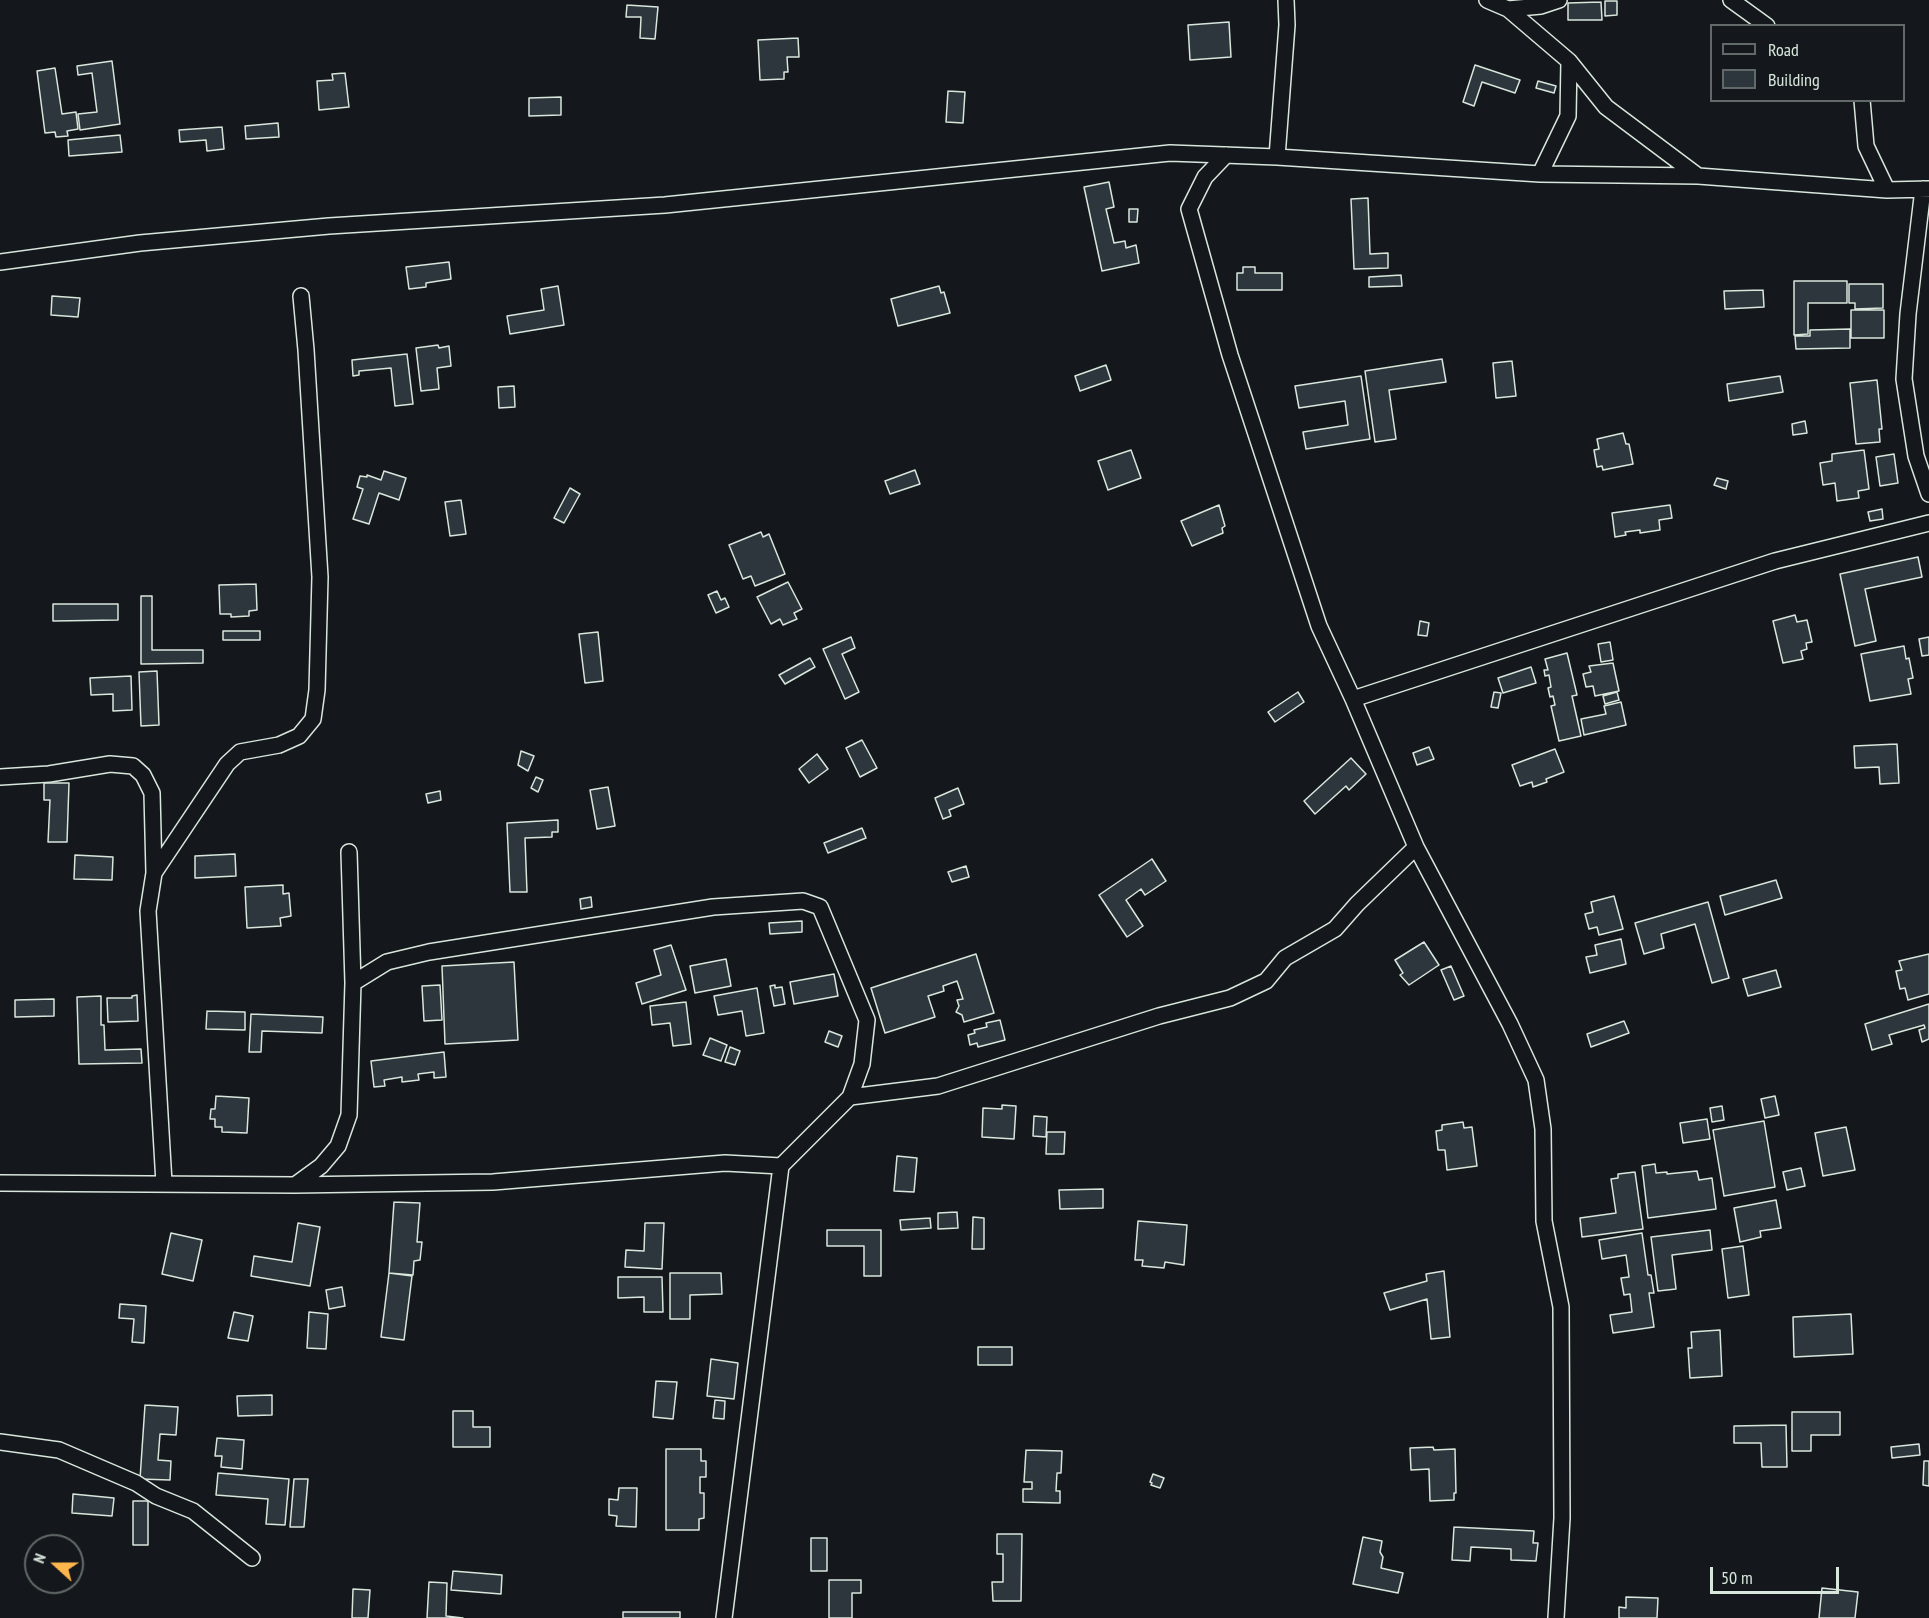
<!DOCTYPE html>
<style>
body{margin:0}
#map{position:relative;width:1929px;height:1618px;overflow:hidden;background:#14181c;font-family:"PT Sans Narrow",sans-serif}
canvas{display:block}
.legend{position:absolute;left:1710px;top:24px;width:195px;height:78px;box-sizing:border-box;background:#14181c;border:2px solid #626a69;margin:0;padding:8px 10px;list-style:none;font-size:18px;color:#d8e6dc}
.legend li{display:flex;align-items:center;gap:12px;height:30px}
.legend b{width:30px;border:2px solid #626a69}
.north{position:absolute;left:24px;top:1534px;width:60px;height:60px;box-sizing:border-box;background:#14181c;border:2px solid #626a69;border-radius:50%;rotate:291deg;font-size:16px;font-weight:700;line-height:24px;text-align:center;color:#d8e6dc}
.north::after{content:'';display:block;margin:auto;width:21px;height:27px;background:#ffb74d;clip-path:polygon(50% 0,100% 100%,50% 72%,0 100%)}
.scale{position:absolute;left:1710px;top:1567px;width:129px;height:27px;box-sizing:border-box;border:3px solid #d8e6dc;border-top:0;padding-left:8px;font-size:18px;line-height:21px;white-space:nowrap;color:#d8e6dc;-webkit-text-stroke:4px #14181c;paint-order:stroke}
</style>
<div id="map">
<canvas width="1929" height="1618"></canvas>
<ul class="legend">
<li><b style="height:8px;background:#14181c"></b>Road</li>
<li><b style="height:16px;background:#2c363c"></b>Building</li>
</ul>
<div class="north">N</div>
<div class="scale">50 m</div>
</div>
<script>
const context = document.querySelector('canvas').getContext('2d');
context.lineJoin = 'round';
function fillPath(path, color) { context.fillStyle = color; context.fill(path, 'evenodd'); }
const poly = rows => new Path2D(rows.map(r => 'M' + r).join(''));
function strokePath(path, color, width, dash) { context.strokeStyle = color; context.lineWidth = width; context.lineCap = dash ? 'butt' : 'round'; context.setLineDash(dash || []); context.stroke(path); }
const building = poly([
 [1605,1,1617,1,1617,15,1605,16,1605,1],
 [1601,2,1602,20,1568,20,1568,3,1601,2],
 [627,5,658,7,655,39,640,38,641,17,626,17,627,5],
 [1229,22,1231,57,1190,60,1188,25,1229,22],
 [798,38,799,57,787,57,788,72,784,72,784,79,760,80,758,40,798,38],
 [112,61,120,124,80,130,78,114,97,112,92,73,78,75,77,66,112,61],
 [1475,65,1520,80,1515,93,1482,82,1474,106,1463,102,1475,65],
 [55,68,62,114,76,112,78,129,67,131,68,136,56,137,55,132,45,133,37,71,55,68],
 [345,73,349,107,319,110,317,81,333,80,332,74,345,73],
 [1538,81,1556,86,1554,93,1536,88,1538,81],
 [948,91,965,92,963,123,946,122,948,91],
 [561,97,561,115,529,116,529,98,561,97],
 [278,123,279,137,246,139,245,126,278,123],
 [222,127,224,149,207,151,206,140,180,142,179,130,222,127],
 [120,135,122,152,69,156,68,140,120,135],
 [1109,182,1114,207,1106,209,1114,243,1125,241,1126,248,1136,245,1139,263,1102,271,1084,187,1109,182],
 [1368,198,1370,254,1388,253,1388,268,1354,269,1351,199,1368,198],
 [1129,209,1138,209,1137,222,1129,222,1129,209],
 [449,262,451,279,426,283,426,287,409,289,406,267,449,262],
 [1243,267,1255,267,1255,273,1282,273,1282,290,1237,290,1237,273,1243,273,1243,267],
 [1401,275,1402,286,1369,287,1369,277,1401,275],
 [1794,281,1847,281,1847,303,1808,303,1808,334,1794,335,1794,281],
 [1849,284,1883,284,1883,308,1855,309,1855,303,1849,303,1849,284],
 [558,286,564,325,510,334,507,316,544,310,541,289,558,286],
 [939,286,941,293,944,292,950,313,898,326,891,299,939,286],
 [1763,290,1764,307,1725,309,1724,291,1763,290],
 [52,296,80,298,78,317,51,315,52,296],
 [1851,310,1884,310,1884,338,1851,338,1851,310],
 [1850,329,1850,348,1796,349,1795,336,1810,336,1810,330,1850,329],
 [438,345,439,348,449,346,451,366,437,368,439,389,421,391,416,348,438,345],
 [407,354,413,404,395,406,391,368,359,371,359,375,353,376,352,360,407,354],
 [1442,359,1446,382,1389,390,1396,439,1375,442,1365,371,1442,359],
 [1512,361,1516,396,1496,398,1493,363,1512,361],
 [1106,365,1111,380,1080,391,1075,376,1106,365],
 [1361,376,1370,439,1306,449,1303,432,1348,425,1345,401,1299,408,1295,386,1361,376],
 [1780,376,1783,392,1729,401,1727,384,1780,376],
 [1877,380,1882,429,1879,429,1880,442,1856,444,1850,383,1877,380],
 [514,386,515,407,499,408,498,387,514,386],
 [1805,421,1807,433,1793,435,1792,424,1805,421],
 [1623,433,1626,444,1629,444,1633,464,1603,470,1602,466,1597,467,1594,450,1599,449,1597,439,1623,433],
 [1131,450,1141,478,1108,490,1098,461,1131,450],
 [1864,450,1869,489,1858,491,1859,498,1837,501,1835,483,1823,485,1820,463,1832,461,1832,454,1864,450],
 [1894,454,1898,483,1880,486,1876,457,1894,454],
 [915,470,920,484,890,494,885,481,915,470],
 [384,471,406,478,399,500,379,493,369,524,353,519,363,489,357,487,360,476,367,477,367,475,381,480,384,471],
 [1717,478,1728,481,1726,489,1714,485,1717,478],
 [570,488,580,494,564,523,554,518,570,488],
 [461,500,466,534,450,536,445,502,461,500],
 [1219,505,1225,526,1222,528,1223,533,1192,546,1181,521,1219,505],
 [1670,505,1672,518,1659,520,1660,530,1640,533,1640,530,1625,532,1626,535,1615,537,1612,513,1670,505],
 [1882,509,1883,519,1870,521,1868,512,1882,509],
 [761,532,763,537,769,534,785,574,755,586,751,576,743,579,729,545,761,532],
 [1918,557,1922,577,1865,589,1876,641,1855,646,1840,574,1918,557],
 [788,582,802,609,794,613,797,619,783,625,780,619,771,624,757,597,788,582],
 [256,584,257,610,249,611,249,616,231,617,231,614,220,614,219,585,256,584],
 [717,591,721,600,725,598,729,607,716,613,708,595,717,591],
 [141,596,152,596,152,650,203,650,203,663,141,664,141,596],
 [53,604,118,604,118,620,53,621,53,604],
 [1795,615,1797,622,1807,620,1812,642,1806,643,1807,649,1801,651,1803,659,1783,663,1773,621,1795,615],
 [1420,621,1429,623,1427,636,1418,635,1420,621],
 [223,631,260,631,260,640,223,640,223,631],
 [598,632,603,681,585,683,579,634,598,632],
 [851,637,855,648,842,654,859,692,845,699,823,649,851,637],
 [1929,637,1929,655,1922,656,1919,639,1929,637],
 [1610,642,1613,660,1601,662,1598,644,1610,642],
 [1904,646,1906,659,1909,658,1913,678,1908,679,1911,694,1870,701,1861,654,1904,646],
 [1567,653,1577,695,1572,696,1581,736,1559,741,1551,706,1555,705,1553,696,1550,697,1548,688,1551,687,1549,675,1545,676,1544,670,1548,670,1545,659,1567,653],
 [810,658,815,667,785,684,779,675,810,658],
 [1613,663,1619,691,1595,696,1593,686,1586,687,1583,674,1591,672,1589,666,1613,663],
 [1531,667,1536,683,1503,693,1498,678,1531,667],
 [157,671,159,725,141,726,139,672,157,671],
 [131,676,132,710,113,711,113,694,91,695,90,678,131,676],
 [1298,692,1304,702,1275,722,1268,712,1298,692],
 [1494,692,1501,693,1498,708,1491,707,1494,692],
 [1617,692,1619,700,1605,704,1603,696,1617,692],
 [1621,702,1626,725,1584,735,1581,719,1606,714,1604,706,1621,702],
 [862,740,877,768,860,777,846,748,862,740],
 [1897,744,1899,783,1880,784,1879,767,1855,768,1854,746,1897,744],
 [1429,747,1434,759,1417,765,1413,753,1429,747],
 [1555,749,1564,772,1546,779,1547,782,1533,787,1532,782,1520,786,1512,765,1555,749],
 [521,751,534,756,528,771,518,765,521,751],
 [817,754,828,769,809,783,799,769,817,754],
 [1351,758,1366,774,1349,790,1346,786,1315,814,1304,801,1351,758],
 [536,777,543,780,538,792,531,788,536,777],
 [44,783,69,783,67,842,48,842,50,800,44,800,44,783],
 [608,787,615,826,597,829,590,790,608,787],
 [958,788,964,804,949,810,951,816,943,819,935,798,958,788],
 [440,791,441,800,428,803,426,794,440,791],
 [558,820,558,832,552,832,552,837,525,838,527,892,510,892,507,823,558,820],
 [862,828,866,838,828,853,824,843,862,828],
 [235,854,236,876,195,878,195,856,235,854],
 [75,855,113,857,112,880,74,879,75,855],
 [1152,859,1166,881,1145,895,1141,889,1126,900,1143,926,1127,937,1099,895,1152,859],
 [966,866,969,877,952,882,948,872,966,866],
 [1776,880,1782,898,1725,915,1720,896,1776,880],
 [283,885,283,894,289,893,291,916,280,918,281,926,247,928,245,887,283,885],
 [1614,896,1623,929,1599,935,1597,927,1589,929,1585,914,1593,912,1591,902,1614,896],
 [591,897,592,907,581,909,580,899,591,897],
 [1708,902,1729,978,1712,983,1695,924,1661,934,1664,948,1644,954,1635,923,1708,902],
 [802,921,802,932,770,934,769,923,802,921],
 [1621,939,1626,964,1590,973,1586,957,1597,955,1595,945,1621,939],
 [1424,942,1439,965,1409,985,1400,975,1403,973,1395,960,1424,942],
 [671,945,686,990,642,1004,636,983,661,975,654,950,671,945],
 [976,954,994,1013,964,1022,962,1015,956,1012,959,1006,957,1000,963,999,957,981,943,986,944,991,928,996,935,1017,885,1033,871,988,976,954],
 [1929,954,1929,994,1908,1000,1905,988,1900,989,1896,971,1902,970,1899,961,1929,954],
 [726,959,731,986,695,993,690,966,726,959],
 [514,962,518,1040,445,1044,442,966,514,962],
 [1451,966,1464,996,1454,1000,1441,970,1451,966],
 [1776,970,1781,987,1748,996,1743,979,1776,970],
 [834,974,838,996,794,1004,790,982,834,974],
 [440,985,442,1020,424,1021,422,986,440,985],
 [775,985,775,988,782,987,785,1004,774,1006,770,986,775,985],
 [757,988,764,1033,746,1036,742,1011,718,1015,714,996,757,988],
 [137,995,138,1021,108,1022,107,998,132,998,132,996,137,995],
 [101,996,101,1025,104,1025,105,1050,141,1049,142,1063,79,1064,77,997,101,996],
 [54,999,54,1016,15,1017,15,1000,54,999],
 [686,1002,691,1044,673,1046,670,1023,652,1025,650,1006,686,1002],
 [1929,1004,1929,1039,1922,1042,1919,1030,1925,1028,1924,1025,1889,1035,1892,1044,1872,1050,1865,1024,1929,1004],
 [207,1011,245,1012,245,1030,206,1029,207,1011],
 [251,1014,323,1017,322,1033,262,1031,261,1052,249,1052,251,1014],
 [1000,1020,1005,1040,978,1047,977,1043,970,1045,968,1035,975,1033,974,1030,987,1027,986,1023,1000,1020],
 [1624,1021,1629,1033,1591,1047,1587,1034,1624,1021],
 [829,1031,842,1036,838,1047,825,1042,829,1031],
 [710,1038,727,1045,721,1061,703,1055,710,1038],
 [730,1047,740,1051,735,1065,725,1062,730,1047],
 [444,1052,446,1077,434,1078,434,1072,418,1074,419,1080,402,1082,402,1077,384,1080,385,1086,374,1087,371,1061,444,1052],
 [216,1096,249,1098,247,1133,222,1132,222,1127,215,1127,215,1119,210,1119,211,1109,215,1109,216,1096],
 [1775,1096,1779,1115,1765,1118,1761,1099,1775,1096],
 [1002,1105,1016,1106,1014,1139,982,1137,983,1108,1002,1109,1002,1105],
 [1722,1106,1724,1120,1712,1122,1710,1108,1722,1106],
 [1034,1116,1047,1117,1046,1137,1033,1136,1034,1116],
 [1707,1119,1710,1139,1683,1143,1680,1123,1707,1119],
 [1764,1121,1775,1187,1724,1196,1713,1130,1764,1121],
 [1463,1122,1464,1128,1472,1127,1477,1166,1447,1170,1445,1150,1438,1150,1436,1131,1442,1130,1442,1125,1463,1122],
 [1846,1127,1855,1170,1823,1176,1815,1133,1846,1127],
 [1047,1132,1065,1132,1064,1154,1046,1154,1047,1132],
 [897,1156,917,1158,914,1192,894,1191,897,1156],
 [1655,1164,1656,1173,1667,1172,1667,1174,1697,1171,1699,1180,1712,1178,1716,1209,1648,1218,1642,1166,1655,1164],
 [1801,1168,1805,1186,1787,1190,1783,1172,1801,1168],
 [1635,1172,1643,1229,1582,1237,1580,1218,1616,1213,1611,1179,1618,1178,1618,1174,1635,1172],
 [1103,1189,1103,1208,1060,1209,1059,1190,1103,1189],
 [1776,1200,1781,1228,1760,1231,1761,1237,1740,1242,1734,1208,1776,1200],
 [394,1202,420,1203,417,1242,422,1242,420,1260,414,1261,413,1275,389,1273,394,1202],
 [957,1212,958,1228,938,1229,938,1213,957,1212],
 [973,1217,984,1218,984,1249,972,1249,973,1217],
 [930,1218,931,1228,901,1230,900,1220,930,1218],
 [1138,1221,1187,1225,1184,1265,1165,1262,1164,1268,1142,1266,1143,1260,1135,1260,1138,1221],
 [298,1223,320,1227,310,1286,251,1276,254,1256,292,1262,298,1223],
 [645,1223,664,1223,662,1269,625,1267,626,1250,644,1251,645,1223],
 [827,1230,881,1230,881,1276,864,1276,864,1246,827,1246,827,1230],
 [1710,1230,1712,1250,1672,1255,1676,1289,1658,1291,1651,1237,1710,1230],
 [171,1233,202,1240,193,1281,162,1274,171,1233],
 [1642,1233,1648,1275,1651,1275,1654,1293,1649,1293,1654,1327,1613,1333,1610,1315,1632,1312,1630,1294,1624,1295,1621,1278,1629,1277,1626,1255,1602,1259,1599,1240,1642,1233],
 [1743,1246,1749,1295,1728,1298,1722,1249,1743,1246],
 [1444,1271,1450,1337,1431,1339,1427,1299,1390,1310,1384,1293,1427,1281,1426,1274,1444,1271],
 [389,1273,412,1276,404,1340,381,1337,389,1273],
 [670,1273,721,1273,722,1294,690,1295,690,1319,670,1319,670,1273],
 [618,1277,662,1277,663,1312,644,1312,644,1297,618,1298,618,1277],
 [342,1287,345,1306,329,1309,326,1290,342,1287],
 [120,1304,146,1306,144,1343,132,1342,134,1319,119,1318,120,1304],
 [234,1312,253,1316,248,1341,228,1338,234,1312],
 [309,1312,328,1314,326,1349,307,1348,309,1312],
 [1851,1314,1853,1354,1794,1357,1793,1317,1851,1314],
 [1720,1330,1722,1376,1690,1378,1688,1348,1692,1348,1691,1332,1720,1330],
 [978,1347,1012,1347,1012,1365,978,1365,978,1347],
 [711,1359,738,1363,734,1399,707,1396,711,1359],
 [656,1381,677,1382,673,1419,653,1417,656,1381],
 [272,1395,272,1415,238,1416,237,1396,272,1395],
 [715,1400,725,1401,724,1419,713,1418,715,1400],
 [145,1405,178,1407,176,1435,160,1434,158,1460,171,1461,170,1480,140,1479,145,1405],
 [453,1411,473,1411,473,1427,490,1427,490,1447,453,1447,453,1411],
 [1792,1412,1840,1412,1840,1435,1811,1435,1811,1451,1792,1451,1792,1412],
 [1786,1425,1787,1467,1762,1467,1761,1443,1734,1443,1734,1426,1786,1425],
 [217,1438,244,1440,242,1469,221,1467,222,1456,215,1456,217,1438],
 [1919,1444,1920,1455,1892,1458,1891,1447,1919,1444],
 [1433,1447,1434,1450,1455,1449,1456,1493,1454,1493,1454,1500,1430,1501,1429,1469,1411,1470,1410,1448,1433,1447],
 [666,1449,701,1449,701,1461,706,1461,706,1477,700,1477,700,1493,704,1493,704,1518,699,1519,699,1530,666,1530,666,1449],
 [1026,1450,1062,1451,1061,1473,1057,1473,1056,1491,1060,1491,1060,1503,1023,1502,1023,1489,1032,1489,1032,1482,1024,1482,1026,1450],
 [1924,1461,1929,1461,1929,1486,1923,1485,1924,1461],
 [218,1473,289,1479,285,1525,266,1524,268,1499,216,1495,218,1473],
 [1153,1474,1164,1478,1160,1488,1151,1485,1152,1483,1150,1482,1153,1474],
 [294,1479,308,1479,304,1527,290,1527,294,1479],
 [619,1488,637,1488,636,1527,616,1526,617,1516,609,1515,609,1499,618,1500,619,1488],
 [73,1494,114,1498,112,1516,72,1513,73,1494],
 [133,1501,148,1501,148,1545,133,1545,133,1501],
 [1454,1527,1534,1531,1533,1543,1538,1543,1536,1561,1511,1560,1511,1549,1471,1547,1470,1561,1452,1560,1454,1527],
 [997,1534,1022,1534,1021,1601,993,1601,992,1582,1003,1582,1003,1554,997,1554,997,1534],
 [1363,1537,1382,1541,1380,1552,1383,1557,1381,1568,1403,1573,1398,1593,1353,1584,1363,1537],
 [811,1538,827,1538,827,1571,811,1571,811,1538],
 [453,1571,502,1575,501,1594,451,1590,453,1571],
 [829,1580,861,1580,861,1593,852,1593,852,1618,829,1618,829,1580],
 [429,1582,447,1583,446,1616,463,1618,427,1618,429,1582],
 [1822,1588,1858,1592,1855,1618,1819,1618,1822,1588],
 [353,1589,370,1590,368,1618,352,1618,353,1589],
 [1626,1597,1658,1598,1657,1618,1619,1618,1619,1607,1626,1608,1626,1597],
 [623,1612,680,1612,680,1618,623,1618,623,1612]
]);
fillPath(building, '#2c363c');
strokePath(building, '#d8e6dc', 1.5);
const street = poly([
 [1487,0,1508,9,1541,6,1559,0],
 [1731,0,1767,26],
 [1508,9,1569,61,1606,107,1698,176],
 [1862,100,1866,146,1887,190],
 [1226,155,1205,177,1189,209,1230,355,1319,626,1353,699,1416,847,1510,1024,1536,1080,1543,1129,1544,1221,1561,1307,1562,1518,1556,1618],
 [1277,157,1287,25,1286,0],
 [1540,174,1568,116,1569,61],
 [1923,189,1908,314,1904,379,1916,456,1929,494],
 [0,262,140,243,329,226,665,205,1170,153,1277,157,1540,174,1698,176,1887,190,1929,189],
 [1353,699,1775,561,1929,523],
 [0,777,49,774,110,764,133,766,143,775,152,793,154,873,148,911,164,1183],
 [154,873,227,764,240,752,279,745,299,736,313,719,317,690,320,577,306,350,301,296],
 [353,983,387,962,429,952,713,907,803,901,820,907,867,1020,862,1064,850,1097],
 [0,1183,295,1185,493,1182,725,1163,781,1166,850,1097,938,1086,1159,1016,1230,998,1266,981,1285,958,1335,929,1357,904,1416,847],
 [295,1185,321,1166,338,1146,349,1115,353,983,349,852],
 [0,1442,59,1450,136,1483,156,1496,193,1511,252,1558],
 [724,1618,781,1166]
]);
strokePath(street, '#d8e6dc', 18);
strokePath(street, '#14181c', 15);
</script>
